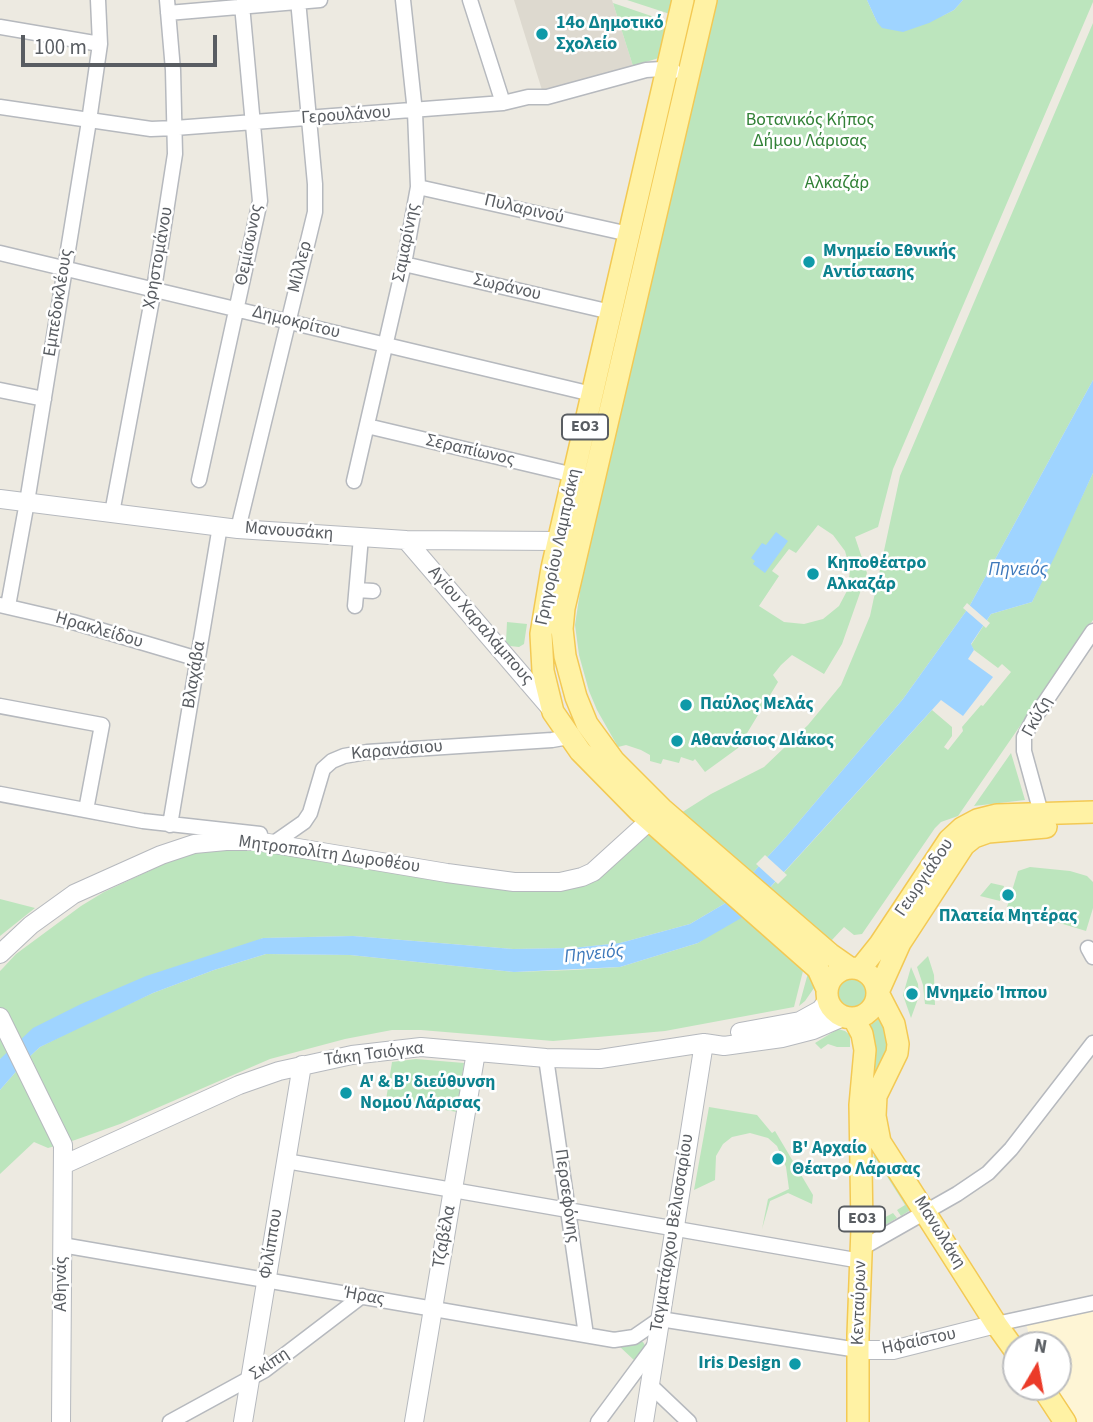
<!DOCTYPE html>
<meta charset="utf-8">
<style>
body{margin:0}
#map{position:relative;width:1093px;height:1422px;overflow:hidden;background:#edeae1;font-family:"Source Sans 3",sans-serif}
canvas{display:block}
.north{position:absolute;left:1002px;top:1331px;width:70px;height:70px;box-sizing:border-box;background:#fff;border:2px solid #bdbec0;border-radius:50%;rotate:10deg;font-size:19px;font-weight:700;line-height:28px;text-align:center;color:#595d62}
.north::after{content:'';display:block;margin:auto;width:24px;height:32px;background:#eb3b29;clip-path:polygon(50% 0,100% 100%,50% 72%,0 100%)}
.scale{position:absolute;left:21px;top:35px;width:196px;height:32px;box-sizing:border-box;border:4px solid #595d62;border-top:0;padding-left:9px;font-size:21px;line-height:24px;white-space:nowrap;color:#595d62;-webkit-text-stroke:5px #fff;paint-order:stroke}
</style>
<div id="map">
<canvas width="1093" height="1422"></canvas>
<div class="north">N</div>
<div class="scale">100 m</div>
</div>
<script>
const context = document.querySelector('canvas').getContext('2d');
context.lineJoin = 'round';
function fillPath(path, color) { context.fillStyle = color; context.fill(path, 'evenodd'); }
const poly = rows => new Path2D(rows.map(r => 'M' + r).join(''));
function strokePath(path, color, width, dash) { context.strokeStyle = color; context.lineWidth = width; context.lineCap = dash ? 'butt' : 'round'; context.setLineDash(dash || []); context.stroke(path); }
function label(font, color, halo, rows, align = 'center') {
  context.font = font + ' "Source Sans 3",sans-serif'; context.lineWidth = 5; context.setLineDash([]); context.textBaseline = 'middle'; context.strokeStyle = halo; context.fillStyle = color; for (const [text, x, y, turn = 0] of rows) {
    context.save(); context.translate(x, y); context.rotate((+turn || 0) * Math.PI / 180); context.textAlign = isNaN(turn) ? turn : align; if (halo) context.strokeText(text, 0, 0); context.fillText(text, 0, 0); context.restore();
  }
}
fillPath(poly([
 [1093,1309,1093,1422,1078,1422,1055,1387,1058,1387,1058,1345,1031,1345,1026,1322]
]), '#fef5d5');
fillPath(poly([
 [514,0,612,0,633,66,542,90]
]), '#ddd9cf');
fillPath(poly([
 [627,0,673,0,670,14],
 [714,0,867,0,877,22,942,16,954,10,963,0,1093,0,1093,2,893,469,878,527,855,537,867,573,842,644,824,674,792,655,781,665,773,675,778,682,738,748,705,772,695,759,693,761,681,757,679,763,663,759,661,764,650,761,650,755,641,750,626,745,618,747,597,710,589,691,579,655,575,625,581,585],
 [818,525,833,535,845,551,850,569,848,589,839,606,823,619,804,624,784,622,759,606,779,576,772,571,789,549,796,553],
 [613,3,669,22,662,57,633,66],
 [1093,23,1093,380,969,607,903,699,785,838,724,904,690,924,620,943,573,948,513,949,353,936,263,938,0,1059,0,971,3,968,16,954,81,906,104,892,181,856,233,846,547,890,643,837,711,794,764,767,808,725,841,685,870,616,900,476],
 [1093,473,1093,620,958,816,941,822,935,828,862,934,854,935,844,927,819,954,829,964,828,966,817,957,803,971,794,1007,665,1031,553,1041,421,1030,392,1030,345,1039,270,1059,120,1124,75,1140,48,1148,34,1142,0,1174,0,1090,27,1059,40,1047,91,1021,153,993,214,970,266,954,350,955,514,972,573,970,620,967,698,943,758,901,932,710,952,727,952,736,944,747,948,750,963,731,962,727,981,705,983,706,1011,672,1002,664,998,668,974,650,971,645,991,614,1032,602],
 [507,622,527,624,524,644,519,647,510,646,506,642],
 [1011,753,1025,800,974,806],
 [1030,867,1070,871,1087,876,1093,882,1093,908,1086,931,1007,907,1018,871],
 [991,883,1004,886,1000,901,980,896],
 [0,899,35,908,0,936],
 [928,956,934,975,935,1005,925,1004,923,985,917,967],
 [911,967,918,984,919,996,911,1018,903,995],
 [808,973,814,981,814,988,805,1001,799,1006],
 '836 993a15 15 0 1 1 30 0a15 15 0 1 1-30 0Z',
 [880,1018,890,1033,886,1058,873,1076,868,1027],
 [838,1029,845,1031,850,1035,850,1047,837,1047,828,1044,821,1049,815,1043],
 [416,1059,464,1063,457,1112,386,1100,392,1062],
 [709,1107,757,1115,772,1133,775,1131,813,1195,812,1204,788,1193,770,1201,762,1229,768,1199,789,1189,786,1167,777,1146,768,1138,750,1133,732,1137,723,1144,716,1156,715,1180,694,1190],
 [875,1145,912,1209,901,1216,897,1210,905,1205,876,1159,876,1170,872,1169],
 [893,1213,897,1218,873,1232,872,1218,877,1217,878,1221],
 [637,1342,643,1342,646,1347,635,1361,619,1346]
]), '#bce5bd');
fillPath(poly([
 [867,0,963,0,954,10,929,23,903,32,882,28,877,22],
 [1093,380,1093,473,1055,556,1032,602,991,614,971,644,974,650,968,659,993,677,963,716,941,700,743,917,698,943,620,967,514,972,350,955,266,954,214,970,153,993,40,1047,27,1059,0,1090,0,1059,33,1028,81,1004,146,976,263,938,353,936,513,949,573,948,620,943,690,924,724,904,785,838,903,699,969,607],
 [776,532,788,541,765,573,753,564,755,561,751,558,762,543,766,545]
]), '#9fd4ff');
fillPath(poly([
 [967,603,990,623,986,628,963,608],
 [765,855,787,875,778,884,756,864]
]), '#edeae1');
const minor = poly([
 [470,0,503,103],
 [168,13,320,0],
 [0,27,100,44],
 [0,107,151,129,175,128,503,103,528,97,547,97,646,70,662,69,674,71],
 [418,187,629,234],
 [0,253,592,394],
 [404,264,611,312],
 [0,390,44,399],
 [367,426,574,475],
 [199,480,260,201,242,5],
 [354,481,404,264,418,187,415,112,403,0],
 [112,513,154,289,175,154,173,70,167,0],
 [238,529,315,212,315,184,298,0],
 [357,590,373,591],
 [0,605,73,622,198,659],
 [8,606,27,502,89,121,100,44,98,0],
 [355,606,361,537],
 [0,706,102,725,86,810],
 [0,794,143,821,260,834],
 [1041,813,1024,751,1024,737,1033,720,1093,631],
 [170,825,220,526],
 [274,843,304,822,310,813,323,769,332,761,344,756,367,752,552,740,569,737],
 [1088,948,1093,957],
 [546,1058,586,1335],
 [286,1161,861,1261],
 [62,1245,614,1340,634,1337,660,1319,858,1350],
 [862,1248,957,1194,988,1173,1011,1149,1093,1043],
 [996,1324,1093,1303],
 [649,1384,689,1422],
 [170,1422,265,1370,362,1296],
 [598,1422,655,1345]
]);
const tertiary = poly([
 [0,499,238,529,406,540,558,541,571,546],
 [406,540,552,710],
 [0,954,31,925,74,894,161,855,194,844,226,841,256,841,447,873,514,882,560,882,582,877,593,872,658,813],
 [0,1017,63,1145,61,1422],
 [740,1032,800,1021,820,1010,828,1000],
 [63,1165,239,1085,279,1071,352,1055,421,1047,546,1058,600,1059,704,1043,724,1046,782,1038,813,1030,843,1017],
 [858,1350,893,1350,996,1324],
 [243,1422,302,1065],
 [414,1422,476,1052],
 [644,1422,704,1043]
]);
const primary = poly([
 [683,0,552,568,541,634,543,671,553,712,580,751,639,811,818,969,827,989],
 [706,0,564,608,562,629,565,656,576,697,587,724,614,761,662,809,830,954,850,968],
 '827 993a25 25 0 1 1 50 0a25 25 0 1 1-50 0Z',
 [860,969,880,944,949,840,962,828,977,820,997,815,1093,812],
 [878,992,900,943,964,845,974,837,988,832,1046,827],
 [878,993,894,1024,898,1044,897,1053,876,1096,875,1116,880,1142,996,1324,1016,1352],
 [854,1019,862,1034,865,1050,860,1105,862,1228,858,1335,858,1422],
 [1042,1387,1065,1422]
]);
strokePath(minor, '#b6b9be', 17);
strokePath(tertiary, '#b6b9be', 20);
strokePath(primary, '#f3c954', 24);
strokePath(minor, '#fff', 14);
strokePath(tertiary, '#fff', 18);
strokePath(primary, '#fff2a4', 21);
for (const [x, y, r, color] of [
 [542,34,7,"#0f9aa8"],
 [809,262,7,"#0f9aa8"],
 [813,574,7,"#0f9aa8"],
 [686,705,7,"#0f9aa8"],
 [677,741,7,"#0f9aa8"],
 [1008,895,7,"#0f9aa8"],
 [912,994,7,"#0f9aa8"],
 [346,1093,7,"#0f9aa8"],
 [778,1159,7,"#0f9aa8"],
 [795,1364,7,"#0f9aa8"]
]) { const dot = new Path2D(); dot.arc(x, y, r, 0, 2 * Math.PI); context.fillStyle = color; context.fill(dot); strokePath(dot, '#fff', 2.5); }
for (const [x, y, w] of [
 [585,427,46],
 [862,1219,46]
]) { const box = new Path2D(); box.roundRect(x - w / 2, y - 12.5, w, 25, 5); context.fillStyle = '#fff'; context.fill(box); strokePath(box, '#595d62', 2); }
label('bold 16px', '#595d62', null, [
 ["ΕΟ3",585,427],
 ["ΕΟ3",862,1219]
]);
label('bold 18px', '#0d838f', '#fff', [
 ["14ο Δημοτικό",556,24],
 ["Σχολείο",556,45],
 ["Μνημείο Εθνικής",823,252],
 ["Αντίστασης",823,273],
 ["Κηποθέατρο",827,564],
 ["Αλκαζάρ",827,585],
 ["Παύλος Μελάς",700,705],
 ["Αθανάσιος ΔΙάκος",691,741],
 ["Πλατεία Μητέρας",1008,917,"center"],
 ["Μνημείο Ίππου",926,994],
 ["Α' & Β' διεύθυνση",360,1083],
 ["Νομού Λάρισας",360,1104],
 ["Β' Αρχαίο",792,1149],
 ["Θέατρο Λάρισας",792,1170],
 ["Iris Design",781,1364,"right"]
], 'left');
label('18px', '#595d62', '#fff', [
 ["Γερουλάνου",346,116,-4],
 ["Πυλαρινού",524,210,13],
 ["Σαμαρίνης",407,243,-79],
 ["Θεμίσωνος",250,245,-79],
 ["Χρηστομάνου",159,258,-80],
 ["Μίλλερ",301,267,-76],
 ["Σωράνου",507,288,13],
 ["Εμπεδοκλέους",59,303,-81],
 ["Δημοκρίτου",296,323,14],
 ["Σεραπίωνος",470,451,13],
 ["Μανουσάκη",289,532,4],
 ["Γρηγορίου Λαμπράκη",559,547,-78],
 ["Αγίου Χαραλάμπους",480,626,49],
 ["Ηρακλείδου",99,631,16],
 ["Βλαχάβα",195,675,-81],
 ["Γκύζη",1038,717,-61],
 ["Καρανάσιου",397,751,-5],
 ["Μητροπολίτη Δωροθέου",329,855,8],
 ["Γεωργιάδου",925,878,-56],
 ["Τάκη Τσιόγκα",374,1055,-7],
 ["Περσεφόνης",566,1196,82],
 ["Ταγματάρχου Βελισσαρίου",673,1233,-81],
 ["Μανωλάκη",939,1233,58],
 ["Τζαβέλα",445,1237,-80],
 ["Φιλίππου",272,1244,-81],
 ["Αθηνάς",62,1284,-90],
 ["Ήρας",364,1297,10],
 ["Κενταύρων",860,1303,-88],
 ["Ηφαίστου",919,1342,-12],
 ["Σκίπη",270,1365,-34]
]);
label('18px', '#328137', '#fff', [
 ["Βοτανικός Κήπος",810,121],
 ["Δήμου Λάρισας",810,142],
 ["Αλκαζάρ",837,184]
]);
label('italic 19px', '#3e79bb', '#fff', [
 ["Πηνειός",1018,571],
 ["Πηνειός",594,955,-6]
]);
</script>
